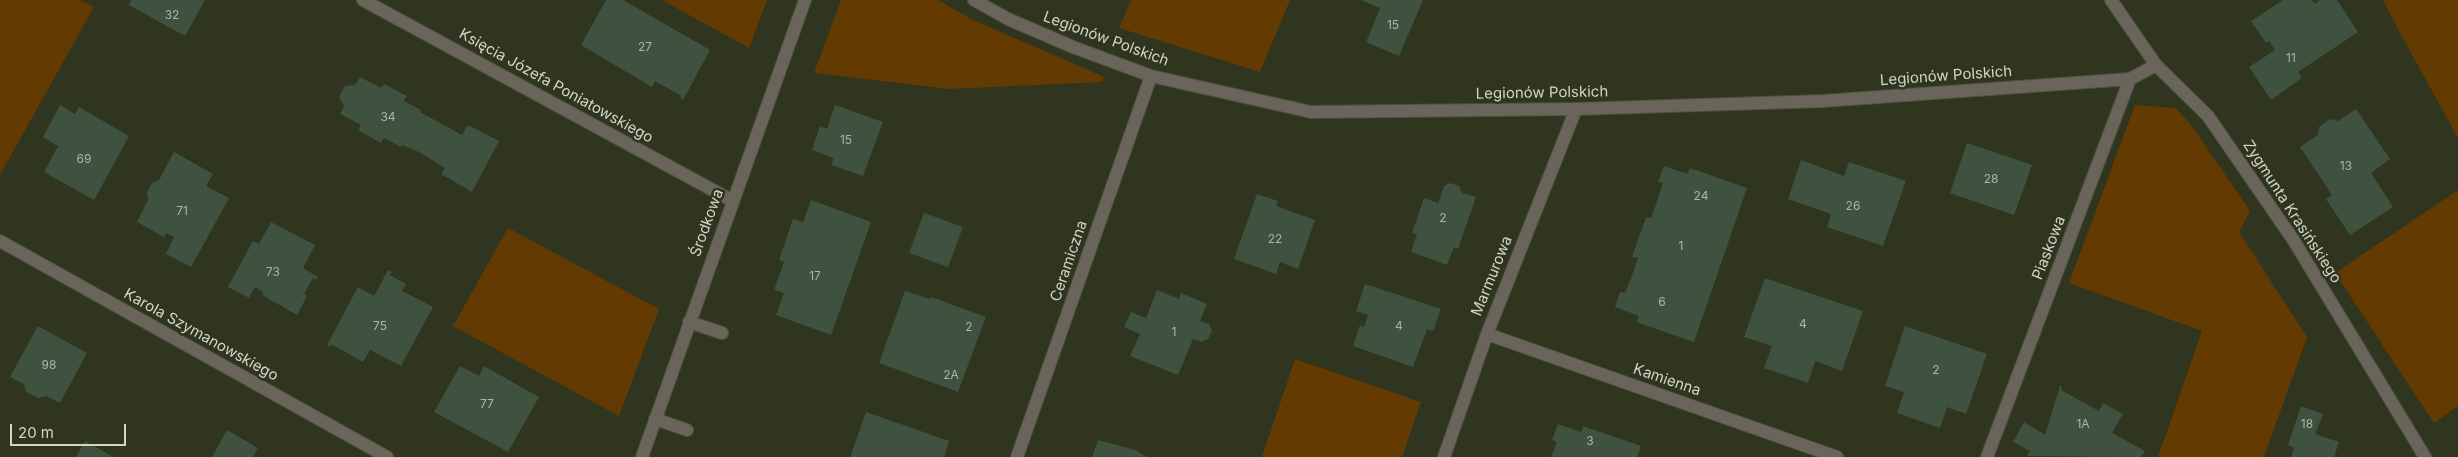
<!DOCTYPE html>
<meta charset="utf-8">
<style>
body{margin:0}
#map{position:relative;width:2458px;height:457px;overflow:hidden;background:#2f351e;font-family:Inter,sans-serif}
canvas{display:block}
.scale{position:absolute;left:10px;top:424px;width:116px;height:22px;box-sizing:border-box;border:2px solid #d2d6c8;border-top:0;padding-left:6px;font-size:15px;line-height:18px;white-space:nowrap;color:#d2d6c8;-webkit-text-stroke:4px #2f351e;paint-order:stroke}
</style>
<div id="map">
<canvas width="2458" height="457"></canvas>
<div class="scale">20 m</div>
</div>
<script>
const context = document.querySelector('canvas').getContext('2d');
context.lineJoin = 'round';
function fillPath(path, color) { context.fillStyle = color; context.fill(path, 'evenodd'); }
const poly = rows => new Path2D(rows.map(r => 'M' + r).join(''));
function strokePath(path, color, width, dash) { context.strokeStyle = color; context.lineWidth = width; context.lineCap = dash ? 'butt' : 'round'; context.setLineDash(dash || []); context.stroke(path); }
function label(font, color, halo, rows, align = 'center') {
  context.font = font + ' Inter,sans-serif'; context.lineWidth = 5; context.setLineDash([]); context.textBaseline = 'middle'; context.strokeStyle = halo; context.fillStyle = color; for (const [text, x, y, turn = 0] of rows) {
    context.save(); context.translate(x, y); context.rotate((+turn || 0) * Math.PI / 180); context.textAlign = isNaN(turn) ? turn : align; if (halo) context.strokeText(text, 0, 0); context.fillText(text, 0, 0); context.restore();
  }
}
fillPath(poly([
 [0,0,80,0,94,7,0,175],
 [662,0,767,0,749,48],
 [841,0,938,0,971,19,1104,77,1102,82,949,89,814,73],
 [1131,0,1290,0,1260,72,1119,28],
 [2383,0,2458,0,2458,138,2400,33],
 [2135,105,2176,108,2192,126,2250,211,2239,232,2307,337,2264,457,2158,457,2202,331,2069,283],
 [2458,190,2458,406,2434,423,2335,273],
 [508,228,659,309,619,416,453,326],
 [1295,359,1421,402,1402,457,1262,457]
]), '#643a03');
fillPath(poly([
 [131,0,205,0,185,36,129,5],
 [606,0,623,0,710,50,683,100,680,98,682,96,655,81,652,87,581,45],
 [1361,0,1423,0,1399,56,1366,42,1380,8],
 [2283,0,2312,0,2315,4,2320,0,2337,0,2358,32,2298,72,2302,78,2271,100,2249,67,2275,50,2269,41,2266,43,2251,21],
 [360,77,381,88,384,84,407,96,404,101,421,110,420,112,462,135,468,125,499,141,472,192,441,174,445,168,419,152,402,145,401,147,384,138,381,143,358,130,361,125,340,114,344,106,339,97,345,86,355,85],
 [60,105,75,114,79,107,129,136,94,200,44,172,58,146,43,137],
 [835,105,883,122,863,176,831,165,834,158,812,150,820,126,827,129],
 [2356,109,2390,159,2371,173,2393,207,2350,235,2326,199,2332,195,2300,147,2318,135,2319,127,2330,119,2338,121],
 [1967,143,2032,165,2014,215,1950,193],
 [174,152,213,174,206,186,229,198,191,267,166,254,174,237,166,233,164,237,137,222,148,200,147,192,152,183,159,180],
 [1801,160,1844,176,1849,162,1906,181,1883,246,1827,227,1831,214,1788,199],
 [1664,166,1687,174,1690,168,1747,188,1694,342,1636,322,1639,316,1615,307,1620,292,1625,293,1634,270,1638,258,1632,257,1646,217,1651,218,1654,210,1663,183,1658,182],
 [1450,183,1459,186,1462,193,1476,197,1458,249,1454,247,1447,265,1411,252,1417,234,1412,233,1424,198,1438,203,1444,186],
 [1257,194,1278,201,1276,206,1315,220,1298,269,1280,262,1276,274,1234,259],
 [811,200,871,222,831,335,776,315,784,293,774,290,784,262,779,260,793,219,803,222],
 [924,213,963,227,948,267,909,253],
 [271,222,315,245,303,268,318,277,316,280,313,278,304,294,307,296,297,315,262,295,263,292,255,287,249,298,228,287,253,241,259,244],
 [388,270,392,272,390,275,406,284,402,291,433,307,401,366,370,350,363,362,331,344,330,347,327,345,358,287,374,296],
 [1765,278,1863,311,1842,371,1815,361,1808,383,1764,368,1772,346,1744,337],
 [1365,284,1441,309,1433,331,1427,329,1413,367,1353,346,1360,325,1364,327,1368,315,1356,311],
 [1157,290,1179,299,1181,293,1207,304,1200,321,1209,324,1212,331,1208,339,1201,342,1193,339,1178,375,1130,356,1140,334,1124,327,1131,312,1146,318],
 [905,291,930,299,931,297,986,317,958,392,879,363],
 [38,326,87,353,60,403,46,396,38,398,26,392,24,384,10,377],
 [1905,326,1987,354,1966,414,1947,407,1940,428,1897,413,1904,392,1885,386],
 [460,366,479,376,484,366,539,397,508,452,434,412],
 [2060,386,2062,387,2061,390,2099,411,2103,403,2123,414,2112,433,2145,451,2141,457,2027,456,2030,451,2013,442,2024,422,2045,435],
 [2301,406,2323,414,2315,434,2339,442,2334,457,2291,457,2294,448,2288,445],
 [866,412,949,441,944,457,850,457],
 [1558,424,1581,432,1583,426,1641,446,1637,457,1551,457,1557,442,1552,440],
 [227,430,258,448,253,457,212,457],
 [1098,440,1135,450,1147,457,1092,457],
 [85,441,113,457,76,457]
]), '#3f5240');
const minor = poly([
 [363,0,733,201],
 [974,0,1008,19,1073,47,1151,76,1311,112,1576,109,1823,101,2130,79],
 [2111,0,2156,65,2208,116,2294,241,2425,457],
 [0,241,387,457],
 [689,322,722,333],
 [1487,334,1837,457],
 [655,419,687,430],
 [642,457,805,0],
 [1017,457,1151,76],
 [1444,457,1487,334,1576,109],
 [1987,457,2130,79,2156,65]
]);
strokePath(minor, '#4c523d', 14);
strokePath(minor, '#69655b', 12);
label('12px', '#adb5a6', null, [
 ["32",172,15],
 ["15",1393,25],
 ["27",645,47],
 ["11",2291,58],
 ["34",388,117],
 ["15",846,140],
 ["69",84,159],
 ["13",2346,166],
 ["28",1991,179],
 ["24",1701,196],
 ["26",1853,206],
 ["71",182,211],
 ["2",1443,218],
 ["22",1275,239],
 ["1",1681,246],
 ["73",273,272],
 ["17",815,276],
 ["6",1662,302],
 ["4",1803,324],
 ["75",380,326],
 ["4",1399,326],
 ["2",969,327],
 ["1",1174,332],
 ["98",49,365],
 ["2",1936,370],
 ["2A",951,375],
 ["77",487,404],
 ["1A",2083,424],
 ["18",2307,424],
 ["3",1590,441]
]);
label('15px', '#d2d6c8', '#2f351e', [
 ["Legionów Polskich",1106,39,20],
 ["Legionów Polskich",1946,76,-4],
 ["Księcia Józefa Poniatowskiego",556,86,29],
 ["Legionów Polskich",1542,93,-1],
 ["Zygmunta Krasińskiego",2292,212,57],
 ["Środkowa",707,223,-70],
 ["Piaskowa",2049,248,-69],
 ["Ceramiczna",1069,261,-71],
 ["Marmurowa",1492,276,-68],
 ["Karola Szymanowskiego",201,335,29],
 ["Kamienna",1667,380,19]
]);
</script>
